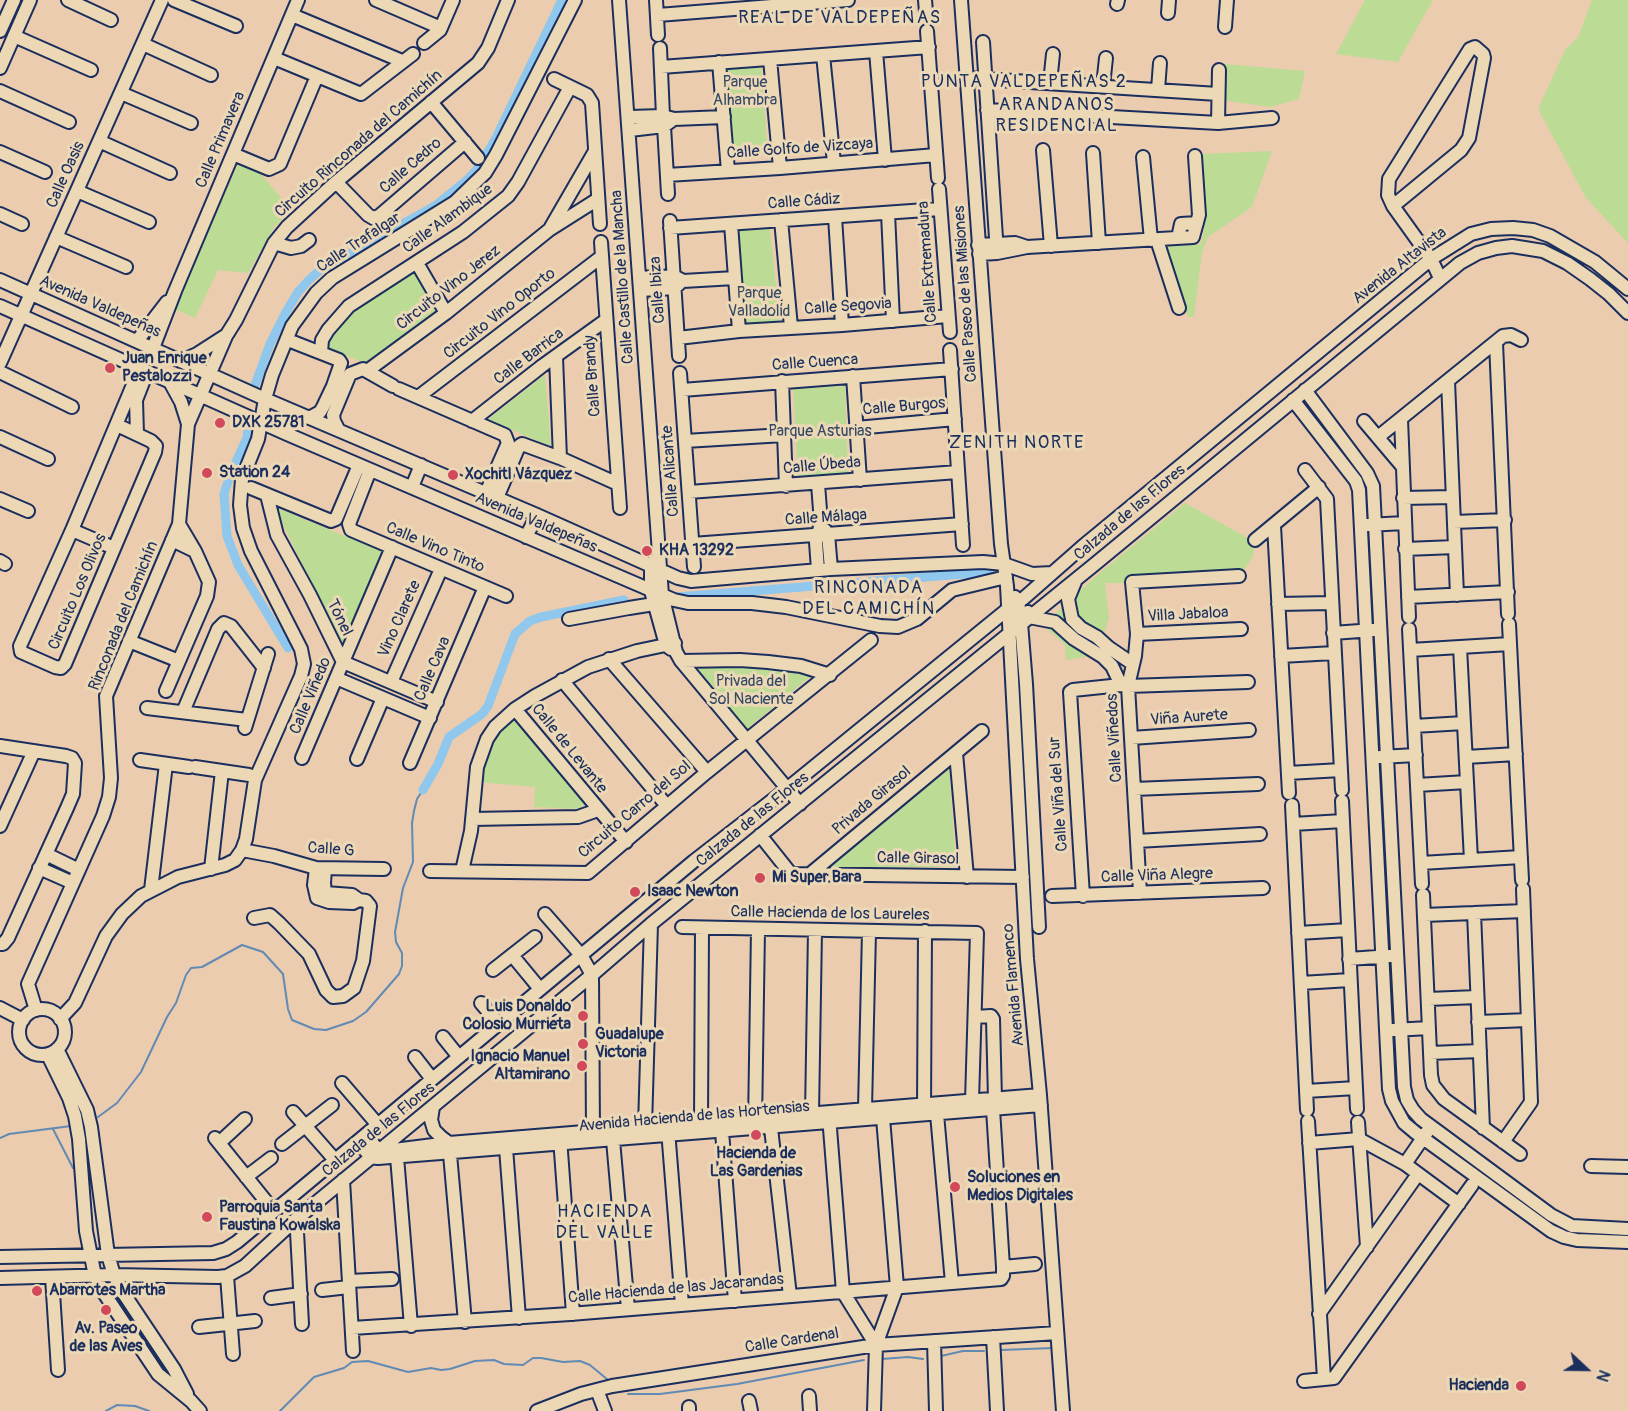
<!DOCTYPE html>
<meta charset="utf-8">
<style>
body{margin:0}
#map{position:relative;width:1628px;height:1411px;overflow:hidden;background:#ebccae;font-family:Pangolin,sans-serif}
canvas{display:block}
.north{position:absolute;left:1556px;top:1339px;width:60px;height:60px;-webkit-text-stroke:4px #edd8b6;paint-order:stroke;rotate:112deg;font-size:16px;font-weight:700;line-height:24px;text-align:center;color:#1b2f5e}
.north::after{content:'';display:block;margin:auto;width:21px;height:27px;background:#1b2f5e;clip-path:polygon(50% 0,100% 100%,50% 72%,0 100%)}
</style>
<div id="map">
<canvas width="1628" height="1411"></canvas>
<div class="north">N</div>
</div>
<script>
const context = document.querySelector('canvas').getContext('2d');
context.lineJoin = 'round';
function fillPath(path, color) { context.fillStyle = color; context.fill(path, 'evenodd'); }
const poly = rows => new Path2D(rows.map(r => 'M' + r).join(''));
function strokePath(path, color, width, dash) { context.strokeStyle = color; context.lineWidth = width; context.lineCap = dash ? 'butt' : 'round'; context.setLineDash(dash || []); context.stroke(path); }
function label(font, color, halo, rows, align = 'center') {
  context.font = font + ' Pangolin,sans-serif'; context.lineWidth = 6; context.setLineDash([]); context.textBaseline = 'middle'; context.strokeStyle = halo; context.fillStyle = color; for (const [text, x, y, turn = 0] of rows) {
    context.save(); context.translate(x, y); context.rotate((+turn || 0) * Math.PI / 180); context.textAlign = isNaN(turn) ? turn : align; if (halo) context.strokeText(text, 0, 0); context.fillText(text, 0, 0); context.restore();
  }
}
fillPath(poly([
 [1365,0,1433,0,1398,62,1336,54],
 [1592,0,1628,0,1628,243,1586,198,1538,109,1565,50,1578,37],
 [1225,64,1305,71,1299,99,1270,107,1220,100],
 [761,66,768,153,733,158,723,67],
 [1272,151,1252,207,1208,237,1202,252,1194,317,1188,317,1164,247,1201,244,1204,230,1200,154],
 [238,164,259,172,292,210,275,226,248,273,218,270,195,318,174,309],
 [770,229,780,323,741,326,734,230],
 [413,271,436,310,365,363,324,347,344,316],
 [545,375,551,447,488,419],
 [845,386,848,475,798,479,793,389],
 [1185,503,1255,542,1253,556,1243,572,1126,578,1126,583,1105,583,1109,618,1104,634,1091,656,1066,660,1065,645,1043,625,1096,576],
 [275,507,383,552,342,646,315,592],
 [754,664,811,676,747,729,694,666],
 [517,715,588,800,580,809,534,807,535,787,477,782,490,749,502,730],
 [949,766,956,867,828,867,885,818]
]), '#bcdc95');
strokePath(poly([
 [98,1117,117,1103,141,1072,167,1017,176,1003,186,975,191,968,202,967,242,945,263,952,283,974,288,1009,292,1020,314,1029,326,1030,353,1021,366,1012,399,974,402,966,402,953,396,942,395,932,403,888,413,862,412,823,414,811,417,799,423,790],
 [53,1129,73,1168],
 [0,1138,9,1134,71,1126],
 [1001,1350,1053,1348],
 [941,1356,963,1351,984,1351],
 [882,1359,908,1357,923,1359],
 [628,1394,660,1394,737,1384,864,1360],
 [106,1411,117,1405,135,1406,149,1411],
 [280,1411,314,1377,344,1368,352,1362,368,1361,408,1372,431,1368,441,1370,450,1369,475,1361,494,1360,504,1364,523,1365,533,1358,541,1358,563,1362,580,1361,590,1365,608,1380]
]), '#618ab4', 2);
strokePath(poly([
 [255,385,270,344,286,312,298,292,309,280,320,270,435,206,467,180,479,167,496,138,562,0],
 [248,428,247,438,230,475,224,494,227,536,238,565,288,648],
 [677,597,988,572],
 [423,790,438,764,449,737,482,714,488,706,515,634,530,621,541,617,624,600]
]), '#8fc7ed', 9);
const minor = poly([
 [68,0,111,20],
 [174,0,236,26],
 [376,0,441,28],
 [619,0,662,595,676,652,681,661,800,804],
 [656,0,658,35],
 [925,0,926,12],
 [961,0,1001,544,1007,586,1027,959,1040,1095,1063,1411],
 [1117,4,1118,0],
 [1168,13,1169,0],
 [292,15,402,61],
 [658,15,848,0],
 [1225,27,1227,0],
 [0,31,14,0],
 [927,31,938,178],
 [14,36,91,70],
 [983,42,997,253],
 [424,43,440,30,453,0],
 [143,44,211,75],
 [660,48,663,116],
 [876,51,885,160],
 [823,55,834,163],
 [274,58,361,94,413,54],
 [770,59,780,168],
 [719,62,728,171],
 [661,67,929,47],
 [0,68,30,0],
 [967,78,1218,94],
 [554,79,587,95,592,103,600,224],
 [1050,83,1053,54],
 [1103,86,1106,58],
 [1158,90,1160,63],
 [0,91,69,122],
 [121,93,191,123],
 [431,102,478,158],
 [987,110,1218,123,1272,118],
 [629,117,663,116,674,119,724,117],
 [1218,123,1219,70],
 [664,126,668,194],
 [630,130,664,126,671,121],
 [99,141,170,173],
 [1043,150,1051,246],
 [0,152,45,172],
 [1093,153,1099,243],
 [233,154,269,169,280,164,317,76],
 [1143,157,1151,240],
 [667,175,780,168,936,155],
 [336,182,368,215,373,218,379,216,465,142],
 [939,189,950,332],
 [77,191,149,222],
 [1393,206,1461,150,1469,138,1484,58,1483,54,1475,47,1470,49,1389,179,1388,195,1393,206,1431,259,1440,278],
 [888,213,893,321],
 [0,214,22,224],
 [835,217,842,325],
 [781,220,791,327],
 [670,221,679,356],
 [731,224,739,331],
 [551,227,595,151],
 [670,228,940,209],
 [56,237,126,267],
 [1178,238,1181,224,1197,223],
 [1157,240,1179,308],
 [601,242,620,508],
 [274,243,291,248,301,246,309,240],
 [978,245,1015,243,1027,247,997,253,979,254],
 [1027,247,1193,237,1199,215,1195,156],
 [417,263,446,313],
 [640,278,674,276,683,281,735,278],
 [0,280,265,399,537,515,678,578,691,581,831,569,983,562,1004,564,1032,574,1052,573],
 [641,290,674,288,679,284],
 [0,306,287,434,674,600,688,603,752,603,786,607,880,626,898,627,917,619,952,590,1006,577],
 [678,338,739,331,842,325,948,316],
 [137,341,167,302],
 [293,342,339,360,341,363,333,386,323,407,320,412,309,418],
 [1496,343,1508,614],
 [153,348,175,291,298,0],
 [950,350,963,545],
 [321,352,322,340,328,330,349,306,463,232,508,196,518,182,570,87],
 [556,357,560,458],
 [181,361,197,354,225,336],
 [0,363,162,0],
 [367,371,446,313,549,230,598,199],
 [0,372,72,407],
 [680,373,694,567],
 [853,376,860,480],
 [782,381,786,486],
 [1448,381,1457,595],
 [170,382,181,402,188,424],
 [399,389,505,435,508,443,486,493],
 [682,390,952,369],
 [1305,390,1367,473,1373,486,1404,1087,1407,1100,1413,1110,1421,1119,1551,1215,1572,1226,1628,1229],
 [418,397,601,257],
 [1293,400,1356,481,1359,490,1389,1089,1392,1101,1404,1123,1416,1133,1551,1231,1564,1237,1577,1240,1628,1242],
 [1401,419,1409,617],
 [472,421,542,366,606,320],
 [1364,421,1402,466],
 [117,425,151,441,156,446,155,452,65,664,61,668,55,667,21,652,20,646,72,530,140,368],
 [856,428,955,419],
 [338,429,334,421,333,415,350,374,363,369,393,386],
 [137,434,136,400,147,372],
 [287,434,295,412],
 [0,437,48,459],
 [1378,437,1503,336,1511,335,1521,340],
 [685,441,784,435],
 [370,470,349,524,351,530,506,596],
 [1305,470,1327,499,1342,790],
 [818,484,821,523,816,542,818,570],
 [412,487,421,465],
 [251,488,331,521,336,519,359,465],
 [689,492,958,472],
 [267,495,277,535,310,595,343,662,437,702],
 [497,498,519,446,522,444,560,458,618,484],
 [1403,498,1453,497],
 [0,499,28,511],
 [1454,522,1505,520],
 [1368,525,1404,523],
 [1274,526,1289,793],
 [72,530,114,548],
 [825,530,828,534,831,569],
 [526,537,537,515],
 [172,540,195,551,179,524],
 [1255,540,1319,487],
 [692,544,962,524],
 [1405,549,1455,547],
 [0,561,5,564],
 [654,561,651,566,651,591,666,645,671,649],
 [1075,582,1068,599,1072,619,1081,628,1097,637,1108,647,1133,664],
 [1015,597,1018,601,1021,623,1026,684,1039,927],
 [1408,597,1508,592],
 [1278,604,1331,603],
 [1028,612,1029,617,1055,622,1074,639,1103,657,1112,666,1121,685],
 [569,619,629,608,654,604,660,606],
 [1509,624,1522,880],
 [1409,629,1422,884],
 [1333,633,1373,630],
 [1137,634,1241,629],
 [129,641,179,661],
 [1460,647,1471,860],
 [1410,650,1510,644],
 [1281,656,1334,653],
 [609,659,707,772],
 [681,661,740,660,768,662,801,666,830,675],
 [336,678,430,718],
 [562,680,667,806],
 [391,682,441,569],
 [166,691,207,596,209,582,195,551],
 [147,708,247,720],
 [515,709,626,842],
 [183,712,218,629,224,623,231,626,264,668],
 [1414,726,1464,723],
 [245,728,268,654],
 [1131,738,1249,730],
 [0,746,66,756,72,758,75,763,73,794,67,808,8,938,3,944,0,944],
 [956,753,967,877],
 [1380,757,1416,755],
 [1466,757,1516,754],
 [302,758,392,547],
 [357,759,383,698],
 [140,760,189,767],
 [410,763,485,587],
 [195,767,249,775],
 [1288,773,1341,770],
 [1417,785,1467,782],
 [1134,789,1258,784],
 [1342,801,1357,1109],
 [1292,805,1307,1110],
 [472,819,578,817,598,810],
 [1293,824,1343,821],
 [0,826,34,751],
 [760,835,791,874,1023,877],
 [1137,841,1260,834],
 [242,850,274,856,316,868,384,869],
 [46,854,79,870],
 [1421,863,1521,857],
 [39,868,73,883],
 [316,868,314,885,317,898],
 [211,869,222,771],
 [430,871,588,873,707,772,871,640],
 [462,871,471,831,477,767,487,739,495,727,515,709,535,696,588,667,637,651,675,643],
 [810,874,982,731],
 [151,890,166,764],
 [325,893,352,895,359,900,353,903,329,902,317,898,325,893],
 [325,893,324,883,325,869],
 [1140,893,1128,686,1135,656,1137,634,1132,582,1239,576],
 [1423,895,1431,1075,1433,1085,1444,1099,1520,1154],
 [1052,896,1263,888],
 [1083,896,1070,692,1073,690,1121,685,1128,686,1248,682],
 [1474,913,1483,1128],
 [545,914,581,955,592,975,593,1132],
 [1424,915,1524,911],
 [254,918,270,915,279,923,309,954,326,990,333,997,343,996,354,988,363,961,370,906,366,901,359,900],
 [682,927,977,933,972,1101],
 [1298,933,1348,930],
 [512,955,540,989],
 [1349,959,1390,956],
 [493,970,535,937],
 [1301,983,1350,980],
 [1428,999,1477,997],
 [481,1003,499,1024],
 [0,1008,23,1020],
 '19 1032a23 23 0 1 1 46 0a23 23 0 1 1-46 0Z',
 [36,1010,28,984,103,816,109,797,111,778,106,696,179,524,188,424,226,336,236,320,274,243,287,227,336,182,478,63,488,48,508,0],
 [975,1017,991,1016,993,1019,995,1099],
 [60,1019,75,1003,106,936,122,914,141,896,178,877,225,865,235,860,242,850,246,839,255,780,301,676,304,664,301,649,251,551,243,528,240,505,242,479,258,439,265,399,272,375,292,326,316,293,332,278,455,202,485,173,496,155,575,0],
 [1478,1022,1528,1020],
 [1393,1030,1429,1028],
 [443,1037,459,1057],
 [57,1049,87,1110,91,1127,108,1255,114,1275,122,1291,174,1369,187,1394],
 [1430,1053,1480,1051],
 [48,1055,69,1098,75,1116,79,1139,86,1231,95,1276,104,1293,158,1374,191,1401,200,1411],
 [415,1057,432,1079],
 [342,1083,378,1125],
 [1306,1091,1356,1088],
 [433,1107,431,1120,434,1130,441,1137,449,1143,465,1322],
 [865,1109,869,931],
 [924,1110,925,931],
 [293,1112,335,1160],
 [812,1114,815,930],
 [937,1114,952,1283],
 [829,1116,843,1292,876,1345],
 [1308,1121,1324,1379],
 [1358,1122,1367,1247],
 [701,1123,702,928],
 [755,1124,758,929],
 [645,1127,651,924],
 [771,1128,790,1296],
 [668,1130,682,1305],
 [722,1131,735,1301],
 [365,1136,379,1150,386,1151,449,1143,1040,1095],
 [215,1138,273,1210],
 [560,1138,573,1314],
 [613,1140,628,1309],
 [358,1142,371,1157,378,1158,1041,1105],
 [1503,1142,1531,1102,1523,889],
 [219,1143,245,1119],
 [1309,1143,1359,1139,1405,1164,1459,1204],
 [282,1144,332,1105],
 [506,1148,519,1318],
 [397,1157,411,1326],
 [1405,1164,1427,1132],
 [1591,1166,1628,1167],
 [246,1177,271,1158],
 [343,1180,353,1351],
 [998,1189,1033,1186],
 [294,1221,297,1232,302,1324],
 [0,1257,213,1253,226,1249,237,1242,694,861,788,788,1008,609,1024,598,1082,547,1431,259,1471,234,1491,229,1513,228,1533,230,1550,236,1595,262,1628,289],
 [1003,1267,1035,1264],
 [227,1276,233,1354],
 [52,1277,58,1370],
 [0,1278,114,1275,218,1277,227,1276,245,1266,294,1221,592,975,651,924,1095,564,1460,263,1478,253,1496,248,1512,246,1543,251,1567,263,1590,279,1609,294,1628,313],
 [349,1281,392,1279],
 [322,1290,349,1287],
 [271,1298,301,1294],
 [1319,1314,1418,1174],
 [199,1327,255,1321],
 [352,1328,570,1314,1001,1279,1003,1276,1003,1267,993,1109],
 [993,1337,997,1411],
 [934,1341,936,1411],
 [1304,1381,1334,1378,1472,1185],
 [597,1390,605,1411],
 [809,1396,810,1411],
 [749,1401,751,1411],
 [689,1407,689,1411],
 [537,1411,581,1394,612,1386,876,1345,1057,1333],
 [874,1411,876,1345,897,1287,883,1118]
]);
strokePath(minor, '#1b2f5e', 16);
strokePath(minor, '#edd8b6', 12);
for (const [x, y, r, color] of [
 [110,368,6,"#d1495b"],
 [220,423,6,"#d1495b"],
 [207,473,6,"#d1495b"],
 [453,475,6,"#d1495b"],
 [647,551,6,"#d1495b"],
 [760,878,6,"#d1495b"],
 [635,892,6,"#d1495b"],
 [583,1016,6,"#d1495b"],
 [583,1044,6,"#d1495b"],
 [582,1066,6,"#d1495b"],
 [756,1135,6,"#d1495b"],
 [955,1187,6,"#d1495b"],
 [207,1217,6,"#d1495b"],
 [37,1291,6,"#d1495b"],
 [106,1310,6,"#d1495b"],
 [1521,1386,6,"#d1495b"]
]) { const dot = new Path2D(); dot.arc(x, y, r, 0, 2 * Math.PI); context.fillStyle = color; context.fill(dot); strokePath(dot, '#edd8b6', 2); }
label('16px', '#334966', '#edd8b6', [
 ["Parque",745,83],
 ["Alhambra",745,101],
 ["Parque",759,294],
 ["Valladolid",759,312],
 ["Parque Asturias",820,432],
 ["Privada del",751,682],
 ["Sol Naciente",751,700]
]);
label('16px', '#1b2f5e', '#edd8b6', [
 ["Calle Primavera",221,140,-67],
 ["Circuito Rinconada del Camichín",359,144,-41],
 ["Calle Golfo de Vizcaya",800,149,-4],
 ["Calle Cedro",411,166,-41],
 ["Calle Oasis",66,175,-66],
 ["Calle Cádiz",804,202,-4],
 ["Calle Alambique",448,219,-36],
 ["Calle Trafalgar",359,243,-33],
 ["Calle Extremadura",928,262,-94],
 ["Avenida Altavista",1400,266,-38],
 ["Calle Castillo de la Mancha",623,277,-94],
 ["Circuito Vino Jerez",449,288,-38],
 ["Calle Ibiza",658,290,-94],
 ["Calle Paseo de las Misiones",966,294,-94],
 ["Avenida Valdepeñas",100,307,24],
 ["Calle Segovia",848,307,-4],
 ["Circuito Vino Oporto",500,314,-38],
 ["Calle Barrica",529,357,-37],
 ["Calle Cuenca",815,363,-4],
 ["Calle Brandy",593,376,-94],
 ["Calle Burgos",904,407,-5],
 ["Calle Úbeda",822,466,-5],
 ["Calle Alicante",671,471,-94],
 ["Calzada de las Flores",1130,513,-40],
 ["Calle Málaga",826,518,-4],
 ["Avenida Valdepeñas",536,523,23],
 ["Calle Vino Tinto",435,548,23],
 ["Circuito Los Olivos",78,592,-67],
 ["Villa Jabaloa",1188,615,-3],
 ["Rinconada del Camichín",124,616,-68],
 ["Tónel",339,618,64],
 ["Vino Clarete",400,619,-66],
 ["Calle Cava",433,669,-67],
 ["Calle Viñedo",311,696,-67],
 ["Viña Aurete",1189,718,-4],
 ["Calle Viñedos",1115,738,-93],
 ["Calle de Levante",569,749,51],
 ["Calle Viña del Sur",1059,794,-94],
 ["Privada Girasol",872,801,-40],
 ["Circuito Carro del Sol",635,810,-40],
 ["Calzada de las Flores",753,820,-39],
 ["Calle G",331,850,4],
 ["Calle Girasol",918,859,1],
 ["Calle Viña Alegre",1157,876,-2],
 ["Calle Hacienda de los Laureles",830,914,1],
 ["Avenida Flamenco",1014,985,-95],
 ["Avenida Hacienda de las Hortensias",694,1117,-5],
 ["Calzada de las Flores",379,1130,-39],
 ["Calle Hacienda de las Jacarandas",676,1289,-5],
 ["Calle Cardenal",792,1341,-9]
]);
label('bold 16px', '#1b2f5e', '#edd8b6', [
 ["Juan Enrique",122,359],
 ["Pestalozzi",122,377],
 ["DXK 25781",232,423],
 ["Station 24",219,473],
 ["Xochitl Vázquez",465,475],
 ["KHA 13292",659,551],
 ["Mi Super Bara",772,878],
 ["Isaac Newton",647,892],
 ["Luis Donaldo",571,1007,"right"],
 ["Colosio Murrieta",571,1025,"right"],
 ["Guadalupe",595,1035],
 ["Victoria",595,1053],
 ["Ignacio Manuel",570,1057,"right"],
 ["Altamirano",570,1075,"right"],
 ["Hacienda de",756,1154,"center"],
 ["Las Gardenias",756,1172,"center"],
 ["Soluciones en",967,1178],
 ["Medios Digitales",967,1196],
 ["Parroquia Santa",219,1208],
 ["Faustina Kowalska",219,1226],
 ["Abarrotes Martha",49,1291],
 ["Av. Paseo",106,1329,"center"],
 ["de las Aves",106,1347,"center"],
 ["Hacienda",1509,1386,"right"]
], 'left');
context.letterSpacing = '1.5px';
label('18px', '#1b2f5e', '#edd8b6', [
 ["REAL DE VALDEPEÑAS",840,18],
 ["PUNTA VALDEPEÑAS 2",1024,82],
 ["ARANDANOS",1057,105],
 ["RESIDENCIAL",1057,126],
 ["ZENITH NORTE",1017,443],
 ["RINCONADA",869,588],
 ["DEL CAMICHÍN",869,609],
 ["HACIENDA",605,1212],
 ["DEL VALLE",605,1233]
]);
context.letterSpacing = '0px';
</script>
